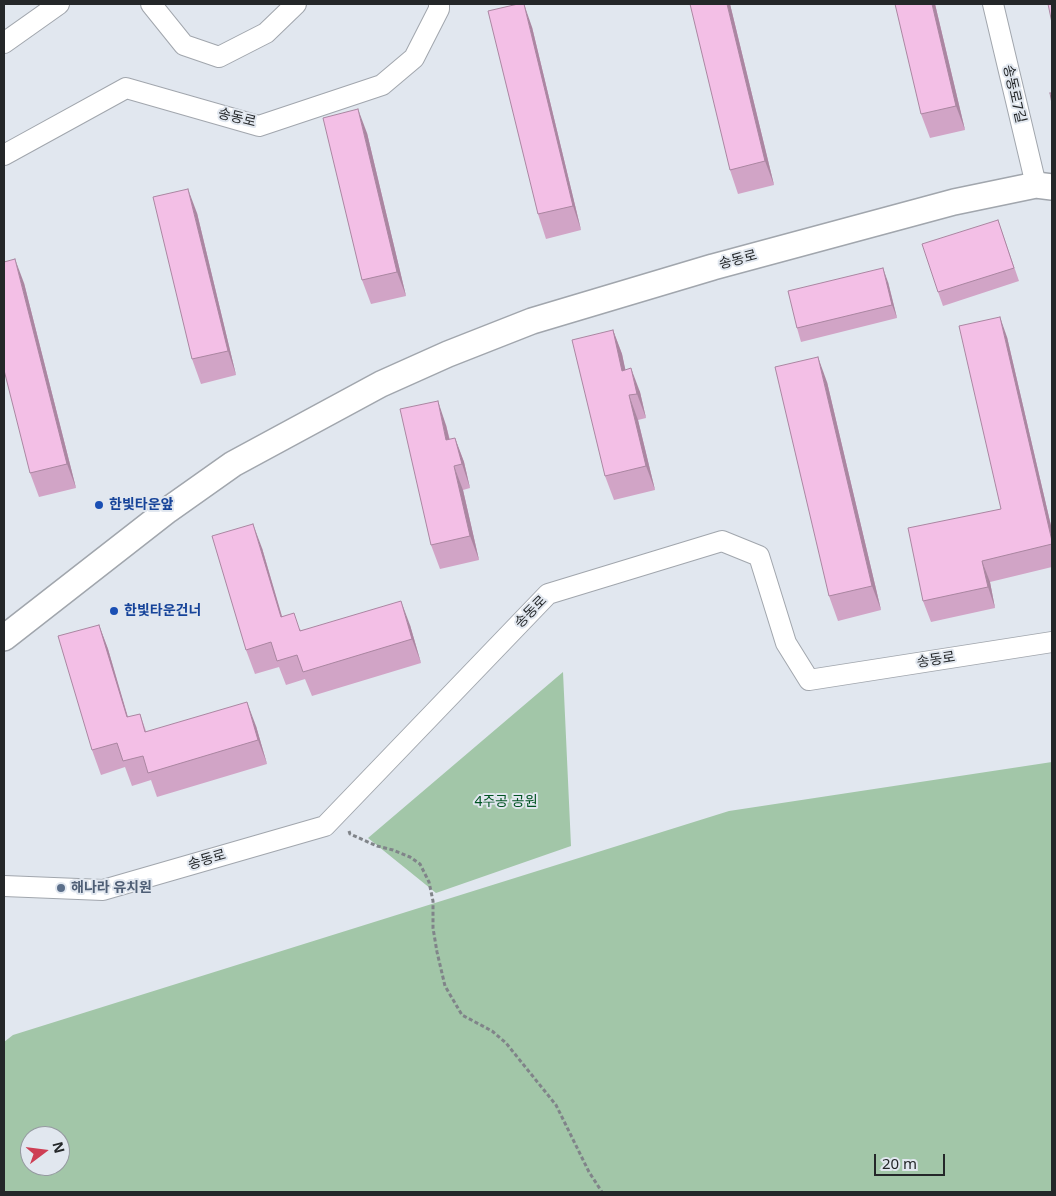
<!DOCTYPE html>
<meta charset="utf-8">
<style>
body{margin:0}
#map{position:relative;width:1056px;height:1196px;overflow:hidden;background:#e1e7ef;font-family:"Noto Sans",sans-serif}
canvas{display:block}
.frame{position:absolute;inset:0;border:5px solid #242729;pointer-events:none}
.north{position:absolute;left:20px;top:1126px;width:50px;height:50px;box-sizing:border-box;background:#e1e7ef;border:1px solid #959aa0;border-radius:50%;rotate:75deg;font-size:14px;font-weight:700;line-height:20px;text-align:center;color:#242729}
.north::after{content:'';display:block;margin:auto;width:18px;height:22px;background:#ce3e54;clip-path:polygon(50% 0,100% 100%,50% 72%,0 100%)}
.scale{position:absolute;left:874px;top:1154px;width:71px;height:22px;box-sizing:border-box;border:2px solid #242729;border-top:0;padding-left:6px;font-size:15px;line-height:18px;white-space:nowrap;color:#242729;-webkit-text-stroke:4px #e1e7ef;paint-order:stroke}
</style>
<div id="map">
<canvas width="1056" height="1196"></canvas>
<div class="frame"></div>
<div class="north">N</div>
<div class="scale">20 m</div>
</div>
<script>
const context = document.querySelector('canvas').getContext('2d');
context.lineJoin = 'round';
function fillPath(path, color) { context.fillStyle = color; context.fill(path, 'evenodd'); }
const poly = rows => new Path2D(rows.map(r => 'M' + r).join(''));
function strokePath(path, color, width, dash) { context.strokeStyle = color; context.lineWidth = width; context.lineCap = dash ? 'butt' : 'round'; context.setLineDash(dash || []); context.stroke(path); }
function label(font, color, halo, rows, align = 'center') {
  context.font = font + ' "Noto Sans","Noto Sans KR",sans-serif'; context.lineWidth = 4; context.setLineDash([]); context.textBaseline = 'middle'; context.strokeStyle = halo; context.fillStyle = color; for (const [text, x, y, turn = 0] of rows) {
    context.save(); context.translate(x, y); context.rotate((+turn || 0) * Math.PI / 180); context.textAlign = isNaN(turn) ? turn : align; if (halo) context.strokeText(text, 0, 0); context.fillText(text, 0, 0); context.restore();
  }
}
fillPath(poly([
 [563,672,571,846,436,893,368,838],
 [1052,762,1052,1192,4,1192,4,1042,13,1035,729,811],
 [30,1136,60,1136,60,1166,30,1166]
]), '#a2c6a8');
const minor = poly([
 [151,4,184,45,219,57,266,33,296,4],
 [993,4,1036,185],
 [4,43,59,4],
 [4,155,126,88,259,126,382,85,414,58,439,9,439,4],
 [4,886,103,890,325,826,548,594,722,541,759,556,786,643,809,680,1052,642]
]);
const tertiary = poly([
 [4,638,168,510,233,464,381,384,448,354,532,321,713,267,954,202,1036,185,1052,187]
]);
strokePath(minor, '#a1a6ad', 22);
strokePath(tertiary, '#a1a6ad', 28);
strokePath(poly([
 [349,831,350,834,377,846,393,850,410,857,420,864,429,882,433,901,433,928,437,952,445,986,462,1015,492,1031,506,1043,556,1105,589,1172,602,1192]
]), '#808489', 3, [4, 2.5]);
strokePath(minor, '#fff', 20);
strokePath(tertiary, '#fff', 25);
fillPath(poly([
 [730,4,774,185,738,194,730,170],
 [935,4,965,130,930,138,921,114],
 [532,27,581,230,546,239,538,214],
 [367,133,406,296,371,304,362,280],
 [197,213,236,375,201,384,192,359],
 [998,220,1019,281,943,306,938,292],
 [888,282,897,318,801,342,797,328],
 [24,283,76,488,39,497,30,473],
 [613,330,622,354,625,370,640,392,646,418,638,420,655,490,614,500,605,476],
 [1007,337,1052,530,1052,567,990,582,995,608,931,622,923,601,1001,509],
 [827,382,881,610,838,621,829,596],
 [446,425,450,440,455,438,464,462,470,488,463,490,479,560,440,569,431,545],
 [262,548,282,616,301,630,410,625,421,663,312,696,305,679,286,685,279,667,255,674,246,650],
 [99,625,108,649,128,717,140,714,146,731,256,726,267,764,157,797,151,780,132,786,125,767,101,775,92,750]
]), '#d1a4c6');
fillPath(poly([
 [524,4,532,27,581,230,573,206],
 [727,4,730,4,774,185,765,161],
 [932,4,935,4,965,130,956,106],
 [358,109,367,133,406,296,397,272],
 [188,189,197,213,236,375,228,351],
 [15,259,24,283,76,488,67,464],
 [883,268,888,282,897,318,892,305],
 [1000,317,1007,337,1052,530,1052,541],
 [613,330,622,354,631,395,622,371],
 [818,357,827,382,881,610,872,586],
 [631,368,640,392,646,418,637,394],
 [629,395,638,420,655,490,646,466],
 [438,401,446,425,455,464,446,440],
 [455,438,464,462,470,488,462,464],
 [454,466,463,490,479,560,470,536],
 [253,524,262,548,289,641,281,617],
 [982,561,990,582,995,608,988,587],
 [401,601,410,625,421,663,412,639],
 [99,625,108,649,135,742,127,717],
 [247,702,256,726,267,764,258,740]
]), '#aa86a1');
const building = poly([
 [518,4,524,4,573,206,538,214,488,11,518,4],
 [690,4,727,4,765,161,730,170,690,4],
 [895,4,932,4,956,106,921,114,895,4],
 [1048,4,1052,4,1052,23,1048,4],
 [1050,93,1052,93,1052,104,1050,93],
 [358,109,397,272,362,280,323,118,358,109],
 [188,189,228,351,192,359,153,197,188,189],
 [998,220,1014,268,938,292,922,244,998,220],
 [15,259,67,464,30,473,4,370,4,262,15,259],
 [883,268,892,305,797,328,788,291,883,268],
 [1000,317,1052,541,1052,544,982,561,988,587,923,601,908,528,1001,509,959,326,1000,317],
 [613,330,622,371,631,368,637,394,629,395,646,466,605,476,572,340,613,330],
 [818,357,872,586,829,596,775,367,818,357],
 [438,401,446,440,455,438,462,464,454,466,470,536,431,545,400,409,438,401],
 [253,524,281,617,294,613,300,631,401,601,412,639,303,672,297,655,277,661,271,642,246,650,212,536,253,524],
 [99,625,127,717,140,714,145,732,247,702,258,740,148,773,143,756,123,761,117,743,92,750,58,636,99,625]
]);
fillPath(building, '#f3bfe6');
strokePath(building, '#aa86a1', 1);
for (const [x, y, r, color] of [
 [99,505,5,"#1a4fb4"],
 [114,611,5,"#1a4fb4"],
 [61,888,5,"#5c6f8a"]
]) { const dot = new Path2D(); dot.arc(x, y, r, 0, 2 * Math.PI); context.fillStyle = color; context.fill(dot); strokePath(dot, '#e1e7ef', 2); }
label('14px', '#242729', '#e1e7ef', [
 ["송동로7길",1014,94,77],
 ["송동로",237,118,14],
 ["송동로",738,260,-15],
 ["송동로",531,612,-45],
 ["송동로",936,660,-9],
 ["송동로",207,860,-16]
]);
label('bold 14px', '#164399', '#e1e7ef', [
 ["한빛타운앞",109,505],
 ["한빛타운건너",124,611]
], 'left');
label('14px', '#005322', '#e1e7ef', [
 ["4주공 공원",506,802]
]);
label('bold 14px', '#4e5e75', '#e1e7ef', [
 ["해나라 유치원",71,888]
], 'left');
</script>
